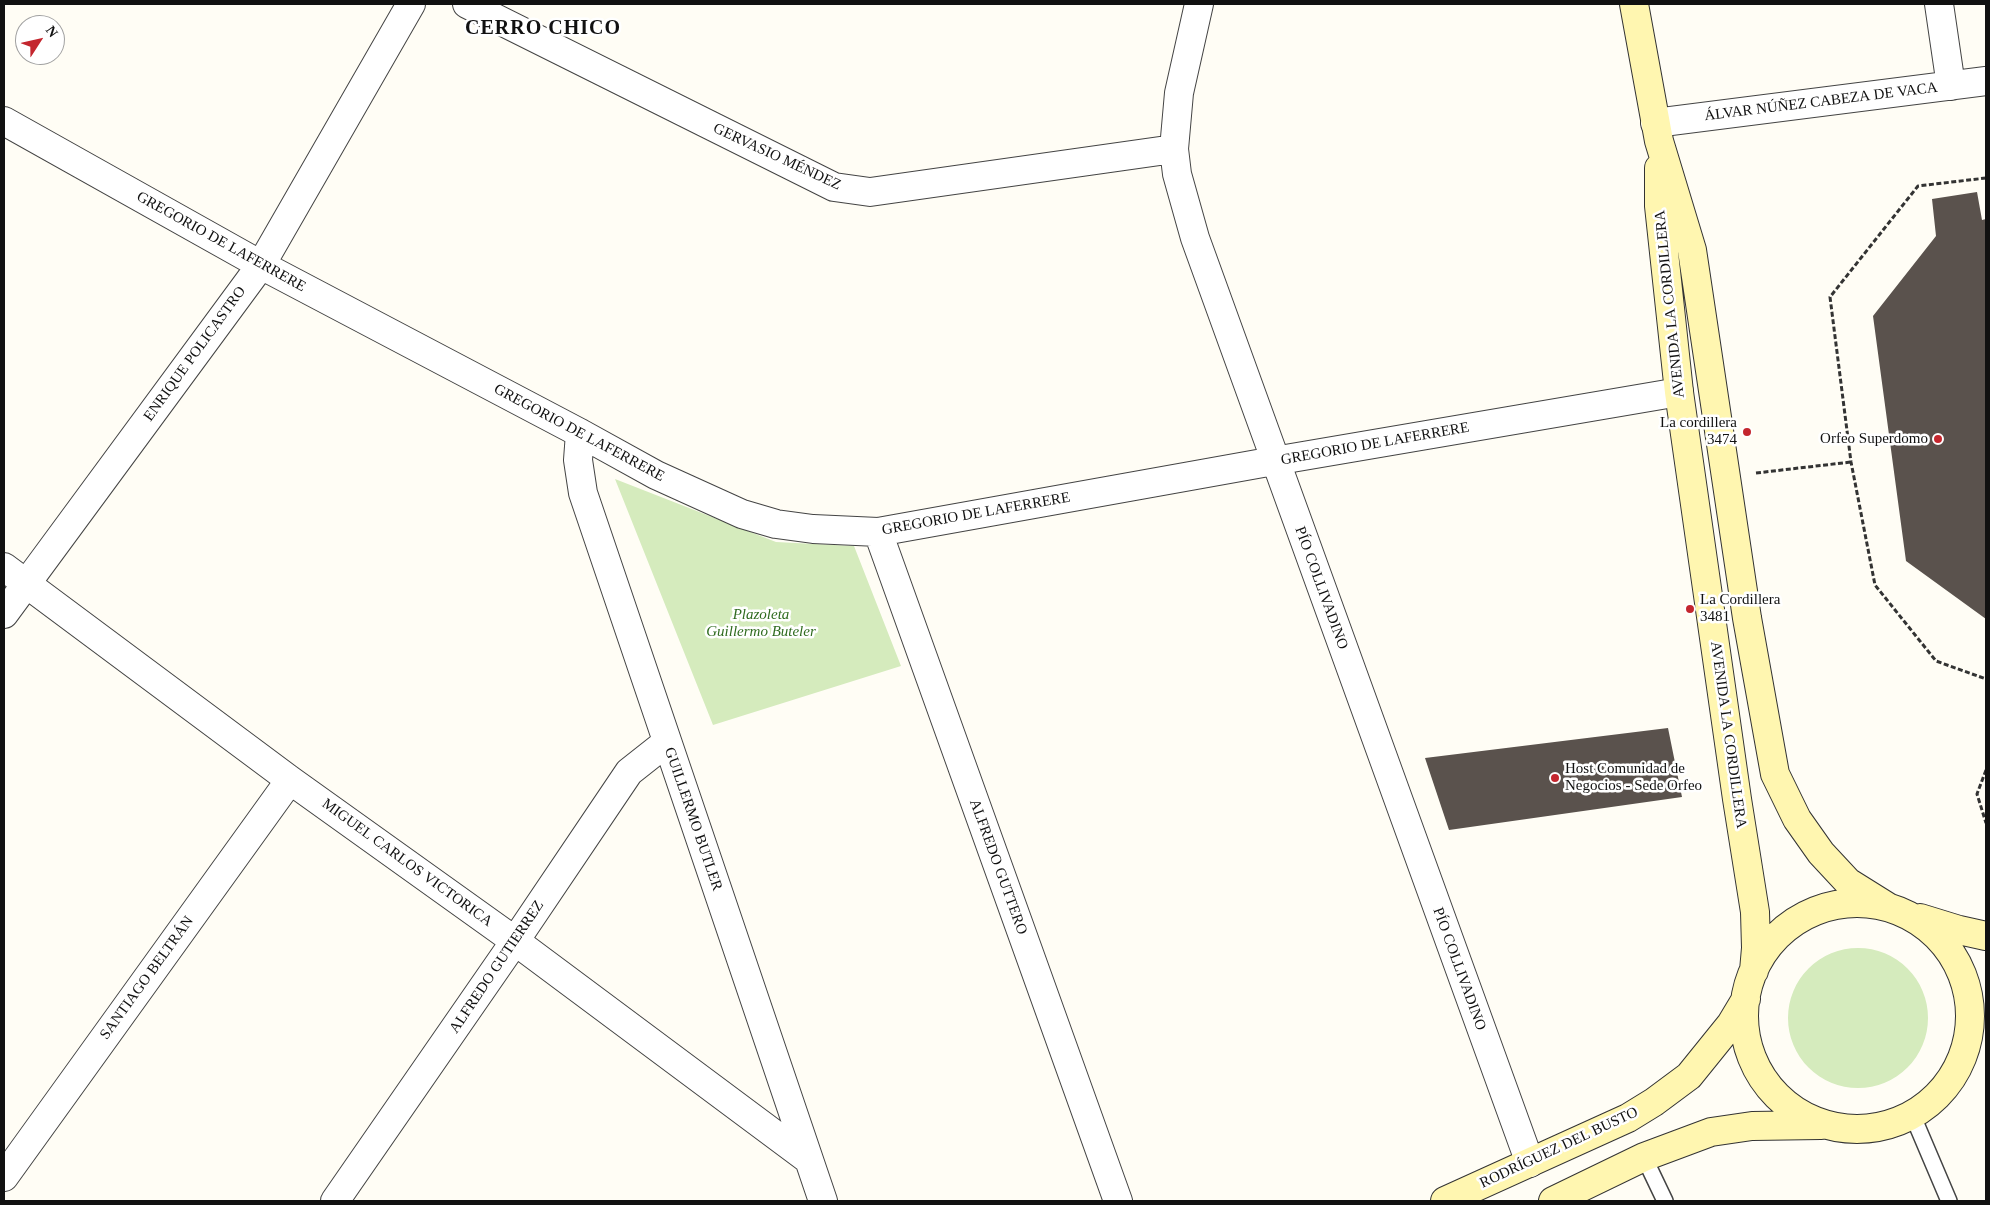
<!DOCTYPE html>
<meta charset="utf-8">
<style>
body{margin:0}
#map{position:relative;width:1990px;height:1205px;overflow:hidden;background:#fffdf5;font-family:"Times New Roman",serif}
canvas{display:block}
.frame{position:absolute;inset:0;border:5px solid #111;pointer-events:none}
.north{position:absolute;left:15px;top:15px;width:50px;height:50px;box-sizing:border-box;background:#fff;border:1px solid #a0a0a0;border-radius:50%;rotate:55deg;font-size:14px;font-weight:700;line-height:20px;text-align:center;color:#111}
.north::after{content:'';display:block;margin:auto;width:18px;height:22px;background:#c4262e;clip-path:polygon(50% 0,100% 100%,50% 72%,0 100%)}
</style>
<div id="map">
<canvas width="1990" height="1205"></canvas>
<div class="frame"></div>
<div class="north">N</div>
</div>
<script>
const context = document.querySelector('canvas').getContext('2d');
context.lineJoin = 'round';
function fillPath(path, color) { context.fillStyle = color; context.fill(path, 'evenodd'); }
const poly = rows => new Path2D(rows.map(r => 'M' + r).join(''));
function strokePath(path, color, width, dash) { context.strokeStyle = color; context.lineWidth = width; context.lineCap = dash ? 'butt' : 'round'; context.setLineDash(dash || []); context.stroke(path); }
function label(font, color, halo, rows, align = 'center') {
  context.font = font + ' "Times New Roman",serif'; context.lineWidth = 5; context.setLineDash([]); context.textBaseline = 'middle'; context.strokeStyle = halo; context.fillStyle = color; for (const [text, x, y, turn = 0] of rows) {
    context.save(); context.translate(x, y); context.rotate((+turn || 0) * Math.PI / 180); context.textAlign = isNaN(turn) ? turn : align; if (halo) context.strokeText(text, 0, 0); context.fillText(text, 0, 0); context.restore();
  }
}
fillPath(poly([
 [615,479,776,542,854,546,901,666,713,725],
 '1788 1018a70 70 0 1 1 140 0a70 70 0 1 1-140 0Z'
]), '#d5ebbd');
fillPath(poly([
 [1977,192,1982,220,1986,219,1986,619,1906,561,1873,316,1936,236,1932,199],
 [1668,728,1682,797,1449,830,1425,758]
]), '#5a524d');
const lane = poly([
 [1912,1114,1949,1201],
 [1644,1157,1665,1201]
]);
const street = poly([
 [467,4,834,187,870,192,1174,149],
 [1199,4,1179,93,1174,149,1177,174,1195,238,1530,1163],
 [1939,4,1951,86],
 [4,121,261,265,580,433,656,475,742,514,776,524,813,529,878,532,1274,461,1679,392],
 [1655,123,1986,81],
 [580,433,578,460,583,493,823,1201],
 [878,532,1118,1201],
 [4,567,290,780,515,941,809,1160],
 [4,614,261,265,411,4],
 [4,1177,290,780],
 [335,1201,515,941,629,772,667,742]
]);
const secondary = poly([
 [1634,4,1659,141,1692,250,1747,618,1775,774,1797,819,1821,853,1848,882,1888,907],
 [1659,168,1659,206,1679,392,1737,799,1755,912,1756,948,1754,971],
 '1744 1016a113 113 0 1 1 226 0a113 113 0 1 1-226 0Z',
 [1920,918,1959,930,1986,936],
 [1445,1201,1628,1118,1654,1102,1689,1076,1731,1024,1746,999],
 [1553,1201,1644,1157,1711,1132,1752,1126,1821,1125]
]);
strokePath(lane, '#444', 18);
strokePath(street, '#444', 30);
strokePath(secondary, '#333', 30);
strokePath(poly([
 [1986,178,1918,186,1830,297,1851,462,1875,585,1936,661,1986,679],
 [1756,473,1851,462],
 [1986,770,1977,794,1986,823]
]), '#333', 3, [5, 2.5]);
strokePath(lane, '#fff', 15);
strokePath(street, '#fff', 28);
strokePath(secondary, '#fff6b0', 28);
for (const [x, y, r, color] of [
 [1747,432,5,"#c4262e"],
 [1938,439,5,"#c4262e"],
 [1690,609,5,"#c4262e"],
 [1555,778,5,"#c4262e"]
]) { const dot = new Path2D(); dot.arc(x, y, r, 0, 2 * Math.PI); context.fillStyle = color; context.fill(dot); strokePath(dot, '#fff', 2); }
label('15px', '#111', '#fff', [
 ["ÁLVAR NÚÑEZ CABEZA DE VACA",1821,102,-7],
 ["GERVASIO MÉNDEZ",777,157,25],
 ["GREGORIO DE LAFERRERE",221,242,29],
 ["AVENIDA LA CORDILLERA",1670,304,-96],
 ["ENRIQUE POLICASTRO",195,354,-54],
 ["GREGORIO DE LAFERRERE",579,433,28],
 ["GREGORIO DE LAFERRERE",1375,444,-10],
 ["GREGORIO DE LAFERRERE",976,514,-10],
 ["PÍO COLLIVADINO",1321,588,70],
 ["AVENIDA LA CORDILLERA",1728,735,82],
 ["GUILLERMO BUTLER",693,819,71],
 ["MIGUEL CARLOS VICTORICA",407,863,36],
 ["ALFREDO GUTTERO",998,867,70],
 ["ALFREDO GUTIERREZ",497,967,-56],
 ["PÍO COLLIVADINO",1459,969,70],
 ["SANTIAGO BELTRÁN",147,978,-54],
 ["RODRÍGUEZ DEL BUSTO",1559,1148,-25]
]);
label('15px', '#111', '#fff', [
 ["La cordillera",1737,423],
 ["3474",1737,440],
 ["Orfeo Superdomo",1928,439],
 ["La Cordillera",1700,600,"left"],
 ["3481",1700,617,"left"],
 ["Host Comunidad de",1565,769,"left"],
 ["Negocios - Sede Orfeo",1565,786,"left"]
], 'right');
label('italic 15px', '#2f6b1f', '#fff', [
 ["Plazoleta",761,615],
 ["Guillermo Buteler",761,632]
]);
context.letterSpacing = '1px';
label('bold 20px', '#111', '#fff', [
 ["CERRO CHICO",543,29]
]);
context.letterSpacing = '0px';
</script>
